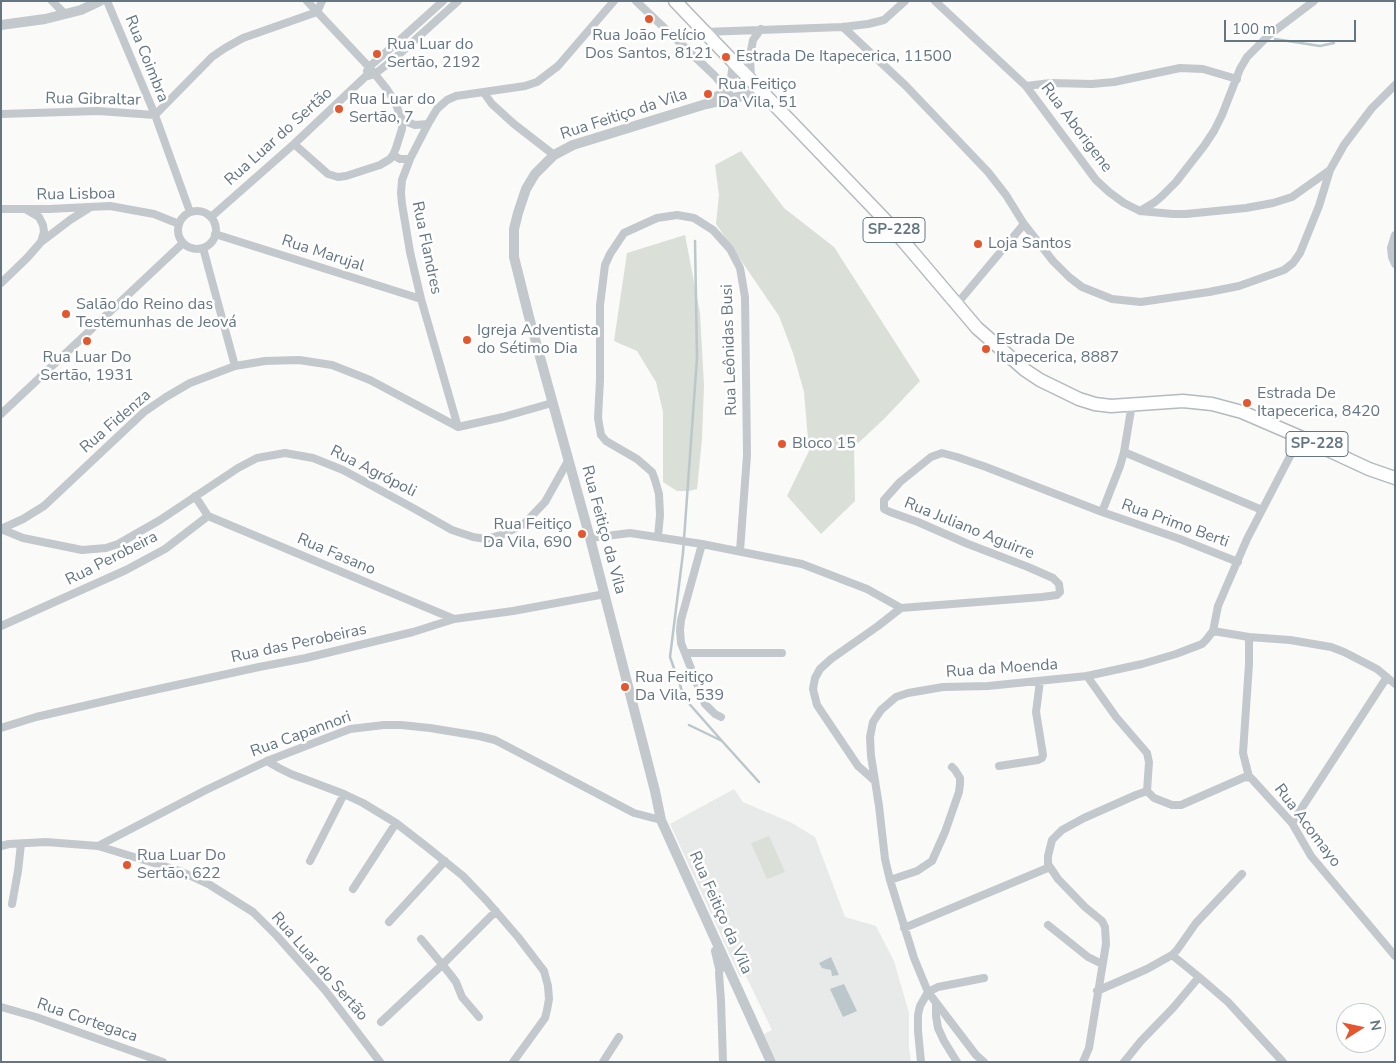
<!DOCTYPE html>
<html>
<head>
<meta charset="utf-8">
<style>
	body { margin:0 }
	#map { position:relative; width:1396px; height:1063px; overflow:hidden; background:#fafaf8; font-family:"Nunito Sans",sans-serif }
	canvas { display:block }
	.frame { position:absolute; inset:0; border:2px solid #657683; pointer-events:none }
	.north { position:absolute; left:1336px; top:1003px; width:50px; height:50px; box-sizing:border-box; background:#fff; border:1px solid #c1c8cd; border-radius:50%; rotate:80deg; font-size:14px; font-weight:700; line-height:20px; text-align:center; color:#657683 }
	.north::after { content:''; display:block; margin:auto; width:18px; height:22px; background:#e4572e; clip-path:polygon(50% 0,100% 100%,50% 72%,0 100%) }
	.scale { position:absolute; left:1224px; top:20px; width:132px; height:22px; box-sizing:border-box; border:2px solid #657683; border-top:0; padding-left:6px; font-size:15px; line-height:18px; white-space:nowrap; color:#657683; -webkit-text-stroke:4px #fff; paint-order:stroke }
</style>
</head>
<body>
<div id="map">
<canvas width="1396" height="1063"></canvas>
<div class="frame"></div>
<div class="north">N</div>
<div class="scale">100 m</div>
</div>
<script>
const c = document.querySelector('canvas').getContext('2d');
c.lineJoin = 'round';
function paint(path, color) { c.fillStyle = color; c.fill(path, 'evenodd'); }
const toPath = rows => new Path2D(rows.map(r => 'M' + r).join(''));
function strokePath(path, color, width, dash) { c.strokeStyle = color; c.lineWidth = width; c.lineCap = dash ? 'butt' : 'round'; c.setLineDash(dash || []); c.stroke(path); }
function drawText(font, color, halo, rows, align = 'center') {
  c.font = font + ' "Nunito Sans",sans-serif'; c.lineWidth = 5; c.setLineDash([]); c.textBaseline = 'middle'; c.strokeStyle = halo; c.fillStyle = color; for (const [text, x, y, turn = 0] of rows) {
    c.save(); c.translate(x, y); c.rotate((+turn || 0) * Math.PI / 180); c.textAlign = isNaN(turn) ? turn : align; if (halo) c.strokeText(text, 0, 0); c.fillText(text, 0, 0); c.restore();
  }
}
paint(toPath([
	[734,789,743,802,792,823,815,837,845,917,876,926,894,961,909,1013,909,1048,911,1062,777,1062,764,1034,772,1030,746,976,740,977,670,824]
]), '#e8e9e9');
paint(toPath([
	[741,151,784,208,834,247,920,381,885,418,854,447,855,501,821,534,787,496,809,451,804,392,793,353,779,316,716,224,719,195,715,165],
	[685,235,700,313,704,386,702,439,697,489,689,491,677,491,663,482,663,412,656,382,637,351,614,341,627,253],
	[769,836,785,872,767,879,751,843]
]), '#dadfd7');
paint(toPath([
	[831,957,839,975,832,976,831,970,822,968,819,963],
	[844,984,857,1011,843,1017,830,989]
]), '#bbc7cb');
strokePath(toPath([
	[1275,39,1320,46,1334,43],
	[695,241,697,358,683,553,670,657,685,699,722,741],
	[689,725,722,741,759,782]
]), '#bbc7cb', 2.5);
const primary = toPath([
	[675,1,887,222,977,328,1025,370,1040,380,1079,399,1095,404,1111,406,1183,401,1212,404,1242,412,1300,437,1369,469,1395,478]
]);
strokePath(primary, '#b5babe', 15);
strokePath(toPath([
	[52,1,65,14],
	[107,1,155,115,190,212],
	[636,1,715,76,729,93],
	[935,1,1026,86,1096,180,1109,192,1124,203,1140,211,1173,214,1186,214,1246,208,1273,203,1292,197,1330,170],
	[843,27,906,86,988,172,1006,195,1024,224,1053,261,1069,277,1082,287,1112,299,1141,302,1209,292,1239,286,1284,270,1293,263,1300,253,1319,206,1330,170,1344,145,1372,108,1395,85],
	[704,32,843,27,868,24,884,20,905,1],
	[367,71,369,67,393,46,443,1],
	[751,79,750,56,753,40,761,29],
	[1026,86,1051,83,1092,84,1114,82,1180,68,1203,69,1237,79],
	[484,93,492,104,514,124,554,155],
	[1,114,98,111,155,115,212,57,225,48,243,38,317,12,322,1],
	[402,120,415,125,428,124],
	[294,144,328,174,338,177,346,176,380,165,390,159,393,155,396,148,402,129,402,120,395,102,386,88,369,67,307,1],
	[393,155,400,159,410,159],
	[1,209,49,209,110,206,154,214,179,224],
	[27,210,39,217,43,225,44,232,41,242],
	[1140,211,1155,202,1162,196,1176,182,1204,146,1214,131,1222,115,1240,69,1247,57,1269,35,1314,1],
	'178 230a19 19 0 1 1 38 0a19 19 0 1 1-38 0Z',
	[211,217,294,144,365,77,375,74,395,58,458,1],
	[215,234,421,299],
	[1395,235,1391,248,1392,257,1395,264],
	[203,248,235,366],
	[1,283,27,258,41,242,70,220,89,208],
	[956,305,1024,224],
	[552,403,503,417,458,427,421,299,410,252,402,204,401,193,402,180,410,159,428,124,437,109,447,100,456,96,525,86,537,82,558,66,614,1],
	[1,414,183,243],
	[1124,452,1262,510],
	[1102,512,1120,466,1124,452,1132,404],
	[208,516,454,619],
	[1,529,23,538,82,550,106,548,118,544,160,520,238,468,257,458,285,453,313,458,343,470,413,508,452,530,473,537,486,539,502,535,524,524,545,502,568,461],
	[1,529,23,519,44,506,144,412,166,397,190,383,235,366,265,361,299,360,332,365,370,380,458,427],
	[658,537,660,515,659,494,655,480,652,472,637,459,606,441,601,435,598,418,600,380,600,305,605,265,610,254,624,233,657,218,677,215,694,218,713,230,730,249,740,268,745,297,747,455,740,551],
	[590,538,630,533,702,544,802,564,867,589,901,608],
	[702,544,681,620,680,630,681,643,705,704,715,714,721,717],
	[901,608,1042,597,1057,595,1060,592,1059,584,1053,578,1028,567,968,544,918,522,890,512,884,509,884,500,900,482,931,457,942,453,957,457,986,467,1102,512,1180,539,1238,562],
	[1,626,126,570,165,549,208,516,195,496],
	[1213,631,1249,637,1290,640,1331,647,1344,652,1377,669,1395,684],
	[685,653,782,653],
	[1087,676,1116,717,1147,753,1149,762,1147,791],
	[1,728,36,717,131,695,259,667,306,658,413,632,454,619,513,611,605,594],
	[267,761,279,768,291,774,344,794,363,803,396,823,427,847,463,876,486,900,518,937,544,971,548,986,549,999,547,1010,545,1018,513,1062],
	[999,766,1038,760,1042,758,1043,755,1036,712,1040,681],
	[1249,777,1243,753,1249,664,1249,637],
	[875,781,858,766,817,705,813,689,815,678,820,669,831,659,878,626,901,608],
	[1292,823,1387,677],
	[1,846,9,844,46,842,98,846,180,871,210,885,253,912,277,936,325,990,380,1062],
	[98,846,206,790,267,761,350,729,384,725,401,725,430,728,479,736,495,740,634,813,661,820],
	[310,861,344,794],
	[890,880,917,871,932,861,945,832,959,792,960,784,960,778,955,770,952,767],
	[353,889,396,823],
	[12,904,18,871,21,844],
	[389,922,445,861],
	[1048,925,1088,957,1102,964],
	[904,928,1050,867],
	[421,939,450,974,456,982,462,997,479,1017],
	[1172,955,1177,950,1196,923,1242,874],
	[1097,991,1147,969,1172,955,1199,977,1228,1002,1283,1062],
	[928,992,938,987,984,978],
	[936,1003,936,1016,938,1028,944,1041,957,1062],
	[1,1007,36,1017,163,1062],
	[381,1022,442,965,496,911],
	[603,1062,619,1037],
	[723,1062,721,1001,719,973,720,968,723,965],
	[921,1062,918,1031,918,1015,920,1006,928,992],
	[984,1062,976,1055,928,992,914,958,890,880,885,859,879,806,871,756,870,737,873,722,881,710,896,697,908,693,943,687,988,686,1087,676,1142,664,1176,654,1202,644,1206,640,1213,631,1218,606,1247,539,1300,437],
	[1083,1062,1089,1048,1106,944,1105,927,1102,921,1085,907,1058,879,1048,864,1048,856,1052,840,1062,830,1084,818,1136,795,1147,791,1154,798,1172,805,1181,805,1245,777,1251,778,1292,823,1311,856,1395,956],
	[1124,1062,1141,1041,1173,1008,1199,977]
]), '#c3c8cc', 8);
strokePath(toPath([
	[1,25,45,19,81,10,100,1],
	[761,92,706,104,573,145,554,155,535,174,526,189,518,213,514,229,514,257,529,317,590,538,655,791,661,820,771,1062],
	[709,102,727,90,732,78,734,63],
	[716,951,720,968]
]), '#c3c8cc', 10);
strokePath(primary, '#fff', 12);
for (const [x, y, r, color] of [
	[649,19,5,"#e4572e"],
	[377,54,5,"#e4572e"],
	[726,57,5,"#e4572e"],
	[708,94,5,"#e4572e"],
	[339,109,5,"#e4572e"],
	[978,244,5,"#e4572e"],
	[66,314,5,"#e4572e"],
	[467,340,5,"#e4572e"],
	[87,341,5,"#e4572e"],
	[986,349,5,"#e4572e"],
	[1247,403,5,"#e4572e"],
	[782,444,5,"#e4572e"],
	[582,534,5,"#e4572e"],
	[625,687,5,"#e4572e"],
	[127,865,5,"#e4572e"]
]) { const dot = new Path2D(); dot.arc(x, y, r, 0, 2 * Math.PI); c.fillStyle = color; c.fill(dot); strokePath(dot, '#fff', 2); }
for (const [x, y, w] of [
	[894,230,62],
	[1317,444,62]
]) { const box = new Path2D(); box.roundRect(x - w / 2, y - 12.5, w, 25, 4); c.fillStyle = '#fff'; c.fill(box); strokePath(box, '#657683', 1); }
drawText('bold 15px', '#657683', null, [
	["SP-228",894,230],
	["SP-228",1317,444]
]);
drawText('16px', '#657683', '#fff', [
	["Rua João Felício",649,36,"center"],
	["Dos Santos, 8121",649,54,"center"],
	["Rua Luar do",387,45],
	["Sertão, 2192",387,63],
	["Estrada De Itapecerica, 11500",736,57],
	["Rua Feitiço",718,85],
	["Da Vila, 51",718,103],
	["Rua Luar do",349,100],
	["Sertão, 7",349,118],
	["Loja Santos",988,244],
	["Salão do Reino das",76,305],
	["Testemunhas de Jeová",76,323],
	["Igreja Adventista",477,331],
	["do Sétimo Dia",477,349],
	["Estrada De",996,340],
	["Itapecerica, 8887",996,358],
	["Rua Luar Do",87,358,"center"],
	["Sertão, 1931",87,376,"center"],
	["Estrada De",1257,394],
	["Itapecerica, 8420",1257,412],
	["Bloco 15",792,444],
	["Rua Feitiço",572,525,"right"],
	["Da Vila, 690",572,543,"right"],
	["Rua Feitiço",635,678],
	["Da Vila, 539",635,696],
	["Rua Luar Do",137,856],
	["Sertão, 622",137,874]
], 'left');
drawText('16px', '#657683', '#fff', [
	["Rua Coimbra",146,59,68],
	["Rua Gibraltar",93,100,1],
	["Rua Feitiço da Vila",624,115,-18],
	["Rua Aborigene",1076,128,53],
	["Rua Luar do Sertão",279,137,-42],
	["Rua Lisboa",76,195,-1],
	["Rua Flandres",426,248,78],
	["Rua Marujal",323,254,18],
	["Rua Leônidas Busi",730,350,-92],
	["Rua Fidenza",116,422,-41],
	["Rua Agrópoli",373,472,27],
	["Rua Primo Berti",1175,524,20],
	["Rua Juliano Aguirre",969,529,22],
	["Rua Feitiço da Vila",603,530,75],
	["Rua Fasano",336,555,23],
	["Rua Perobeira",112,559,-27],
	["Rua das Perobeiras",299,644,-12],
	["Rua da Moenda",1002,669,-4],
	["Rua Capannori",301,735,-20],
	["Rua Acomayo",1307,826,53],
	["Rua Feitiço da Vila",720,913,66],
	["Rua Luar do Sertão",319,967,49],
	["Rua Cortegaca",87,1021,19]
]);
</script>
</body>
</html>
